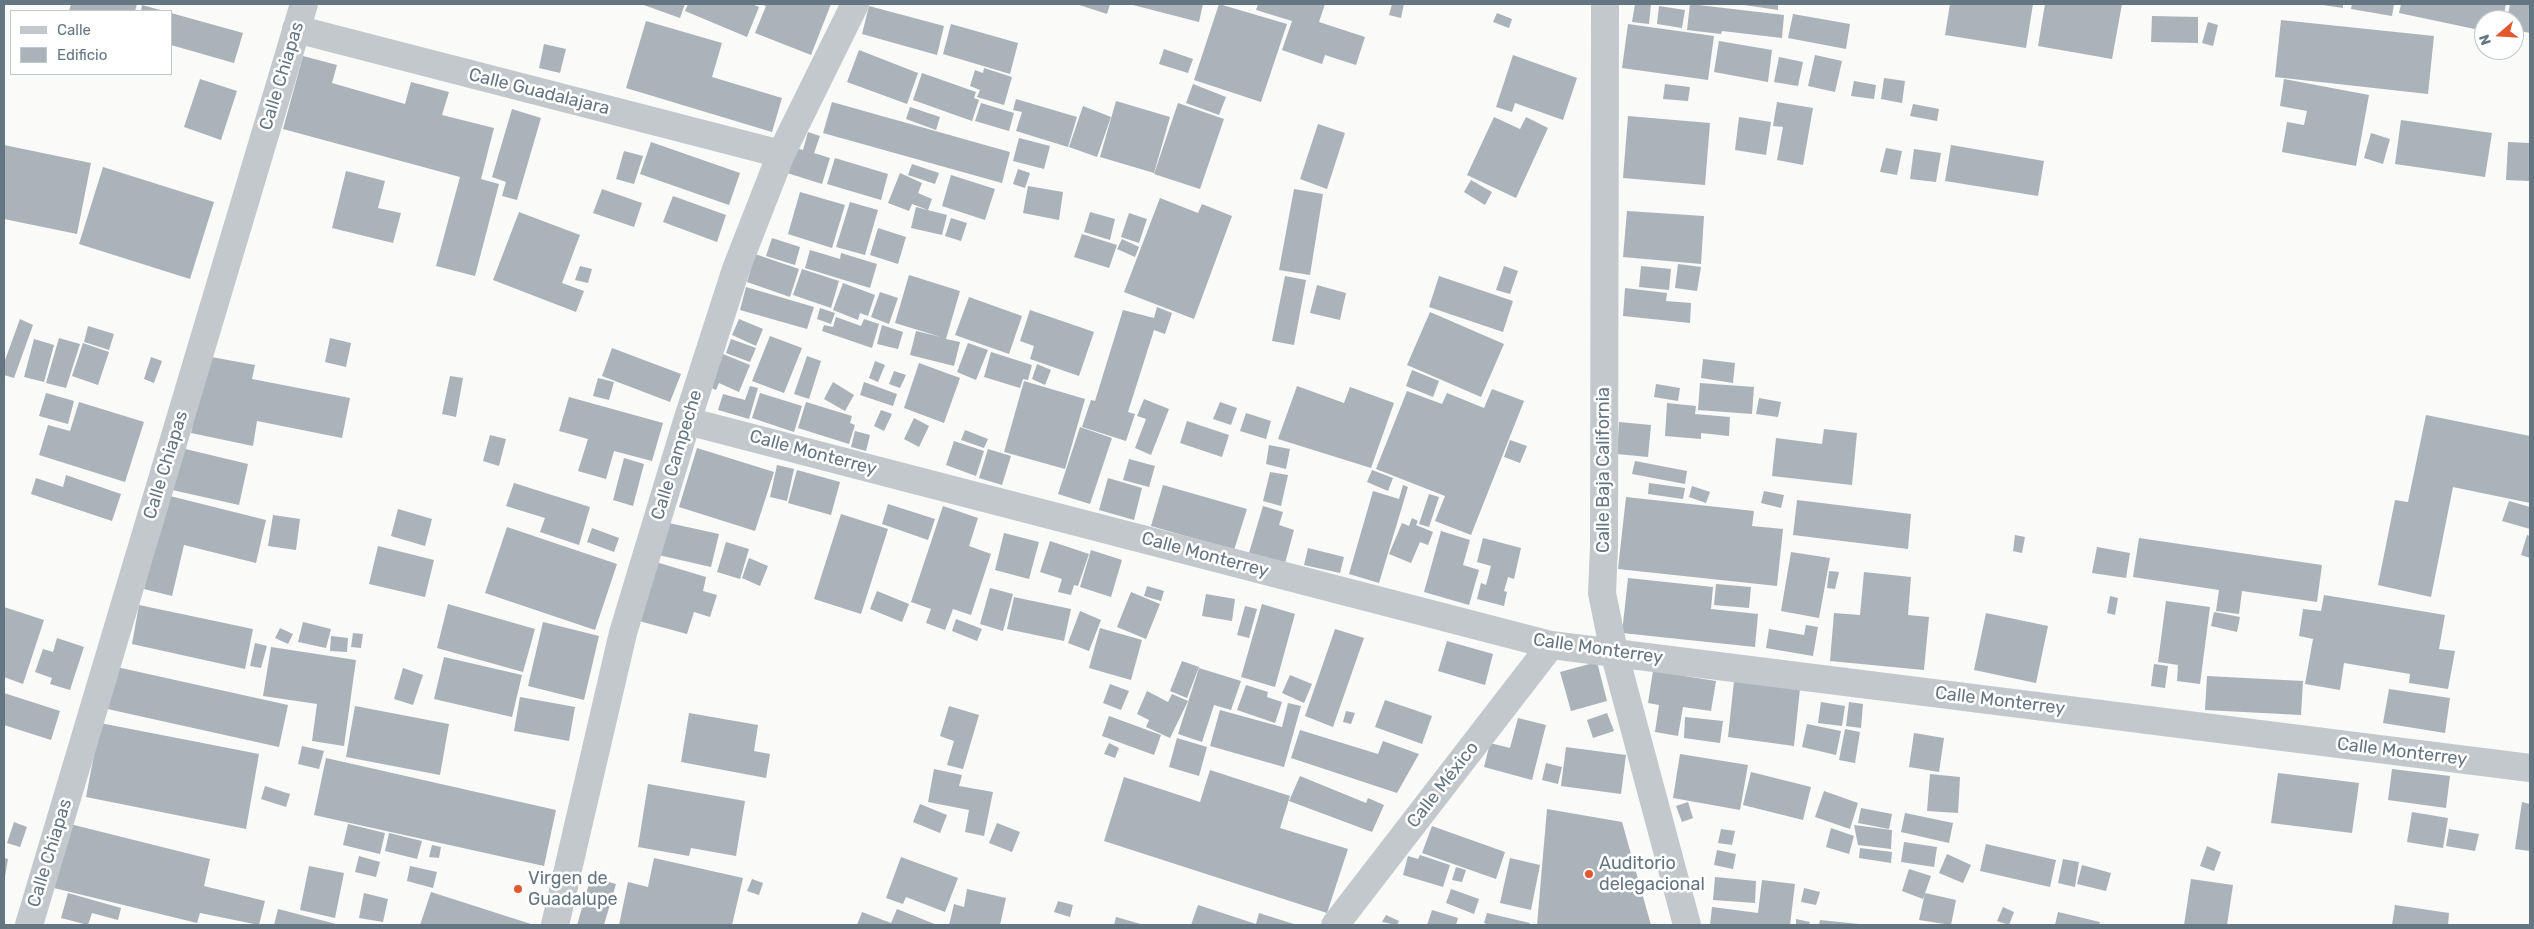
<!DOCTYPE html>
<html>
<head>
<meta charset="utf-8">
<style>
	body { margin:0 }
	#map { position:relative; width:2534px; height:929px; overflow:hidden; background:#fafaf8; font-family:Rubik,sans-serif }
	canvas { display:block }
	.frame { position:absolute; inset:0; border:5px solid #657683; pointer-events:none }
	.legend { position:absolute; left:10px; top:10px; width:162px; height:65px; box-sizing:border-box; background:#fff; border:1px solid #c1c8cd; margin:0; padding:6px 9px; list-style:none; font-size:15px; color:#657683 }
	.legend li { display:flex; align-items:center; gap:10px; height:25px }
	.legend b { width:25px; border:1px solid #c1c8cd }
	.north { position:absolute; left:2474px; top:10px; width:50px; height:50px; box-sizing:border-box; background:#fff; border:1px solid #c1c8cd; border-radius:50%; rotate:251deg; font-size:14px; font-weight:700; line-height:20px; text-align:center; color:#657683 }
	.north::after { content:''; display:block; margin:auto; width:18px; height:22px; background:#e4572e; clip-path:polygon(50% 0,100% 100%,50% 72%,0 100%) }
</style>
</head>
<body>
<div id="map">
<canvas width="2534" height="929"></canvas>
<div class="frame"></div>
<ul class="legend">
<li><b style="height:6px;background:#c3c8cc"></b>Calle</li>
<li><b style="height:14px;background:#aab3b9"></b>Edificio</li>
</ul>
<div class="north">N</div>
</div>
<script>
const c = document.querySelector('canvas').getContext('2d');
c.lineJoin = 'round';
function paint(path, color) { c.fillStyle = color; c.fill(path, 'evenodd'); }
const toPath = rows => new Path2D(rows.map(r => 'M' + r).join(''));
function strokePath(path, color, width, dash) { c.strokeStyle = color; c.lineWidth = width; c.lineCap = dash ? 'butt' : 'round'; c.setLineDash(dash || []); c.stroke(path); }
function drawText(font, color, halo, rows, align = 'center') {
  c.font = font + ' Rubik,sans-serif'; c.lineWidth = 5; c.setLineDash([]); c.textBaseline = 'middle'; c.strokeStyle = halo; c.fillStyle = color; for (const [text, x, y, turn = 0] of rows) {
    c.save(); c.translate(x, y); c.rotate((+turn || 0) * Math.PI / 180); c.textAlign = isNaN(turn) ? turn : align; if (halo) c.strokeText(text, 0, 0); c.fillText(text, 0, 0); c.restore();
  }
}
paint(toPath([
	[71,4,137,4,135,11,69,11],
	[641,4,685,4,680,18],
	[688,4,752,4,759,7,747,37,685,11],
	[760,4,831,4,811,55,755,33,766,6],
	[1076,4,1110,4,1107,14],
	[1129,4,1203,4,1199,22],
	[1219,4,1287,24,1261,102,1194,80],
	[1258,4,1325,4,1319,22,1365,37,1356,65,1325,55,1322,64,1282,50,1292,21,1256,10],
	[1392,4,1404,4,1401,18,1389,15],
	[1635,4,1651,4,1649,24,1632,22],
	[1690,4,1784,15,1782,38,1722,31,1721,34,1687,30],
	[1737,4,1778,4,1778,10],
	[1950,4,2033,4,2026,48,1945,35],
	[2045,4,2122,4,2112,59,2038,46],
	[2316,4,2343,4,2343,8],
	[2352,4,2394,4,2392,16,2351,9],
	[2401,4,2506,4,2503,20,2484,20,2484,31,2399,13],
	[2510,4,2530,4,2530,33,2514,30,2514,20,2507,20],
	[142,5,164,11,141,11],
	[869,6,944,26,937,55,862,34],
	[1659,6,1685,10,1682,28,1657,24],
	[171,13,243,33,234,63,171,45],
	[1497,13,1512,19,1509,28,1493,22],
	[1793,14,1850,24,1846,49,1788,38],
	[2152,16,2198,17,2198,43,2151,42],
	[2281,20,2434,36,2428,94,2275,77],
	[646,21,722,43,712,77,782,98,772,132,626,88],
	[2208,22,2218,25,2213,46,2202,43],
	[951,24,1018,43,1010,74,943,54],
	[1628,24,1714,36,1708,80,1622,68],
	[1719,41,1772,50,1768,82,1714,72],
	[544,44,566,49,560,73,539,68],
	[1164,49,1193,59,1188,73,1159,64],
	[859,50,918,73,907,104,847,82],
	[1513,55,1577,78,1563,120,1515,103,1512,112,1496,107],
	[1815,55,1842,61,1835,92,1808,86],
	[303,56,337,65,332,83,405,104,411,82,449,92,442,115,494,128,481,179,499,184,475,276,436,266,460,177,283,129],
	[1779,57,1803,62,1798,86,1774,82],
	[984,68,1012,77,1004,105,977,97,980,90,970,86,975,70,983,73],
	[922,73,976,92,974,98,979,100,972,121,913,100],
	[1884,78,1905,81,1902,103,1881,99],
	[200,79,237,91,221,140,184,127],
	[2284,79,2369,95,2356,166,2282,152,2287,122,2304,125,2307,111,2280,106],
	[1854,81,1876,85,1874,99,1851,96],
	[1193,84,1226,97,1219,115,1186,103],
	[1665,84,1690,87,1688,101,1663,99],
	[1016,99,1077,117,1068,147,1016,131,1022,112,1013,110],
	[1116,101,1170,117,1154,173,1100,157],
	[832,102,1010,152,1002,183,823,133],
	[1777,102,1813,108,1803,165,1777,160,1783,127,1773,126],
	[981,103,1014,113,1009,131,975,121],
	[1178,103,1224,119,1200,189,1154,174],
	[1913,104,1939,109,1937,121,1910,116],
	[1083,106,1111,117,1097,157,1069,147],
	[910,107,940,117,936,130,906,119],
	[512,109,541,118,517,200,502,196,506,182,492,177],
	[1628,116,1710,123,1705,185,1623,178],
	[1494,117,1520,129,1526,117,1548,128,1516,198,1467,175],
	[1739,117,1771,122,1766,155,1735,150],
	[2401,120,2492,133,2485,177,2395,164],
	[1318,124,1345,133,1327,189,1300,179],
	[808,132,820,136,814,153,830,158,822,184,784,172,792,147,803,150],
	[2371,133,2390,139,2383,164,2364,158],
	[1019,138,1050,146,1044,169,1013,161],
	[651,142,740,173,729,205,640,174],
	[2508,142,2530,143,2530,181,2506,180],
	[4,145,91,163,77,234,4,219],
	[1951,145,2044,161,2038,196,1945,181],
	[1886,148,1902,151,1897,175,1880,172],
	[1914,149,1941,153,1936,182,1910,179],
	[624,151,643,156,634,184,616,179],
	[835,158,888,174,881,200,827,184],
	[912,164,939,173,935,184,908,175],
	[103,167,214,202,190,279,79,244],
	[1018,169,1030,173,1025,188,1013,184],
	[346,171,385,181,378,208,401,213,393,243,332,228],
	[900,173,922,183,918,193,932,199,928,210,912,204,909,211,888,203],
	[951,175,995,189,985,220,942,206],
	[1471,180,1492,192,1485,205,1464,192],
	[1028,186,1063,192,1059,220,1023,213],
	[602,189,642,203,634,227,593,213],
	[1294,189,1323,194,1310,275,1279,270],
	[800,192,845,205,832,248,788,234],
	[673,196,726,215,717,242,663,222],
	[1160,198,1198,213,1202,204,1232,216,1194,319,1124,292],
	[850,202,878,210,865,255,836,247],
	[916,207,947,215,942,235,911,228],
	[1627,211,1704,216,1701,264,1623,257],
	[519,212,580,235,562,283,584,291,576,312,493,280],
	[1090,212,1115,219,1110,240,1084,232],
	[1129,213,1147,219,1139,243,1121,237],
	[951,218,967,223,961,241,945,236],
	[878,228,906,237,898,264,870,255],
	[1082,234,1117,245,1109,268,1074,257],
	[772,238,800,247,795,265,766,256],
	[1122,239,1139,247,1135,257,1117,249],
	[810,250,840,259,841,253,877,264,870,288,805,268],
	[755,254,799,269,790,297,747,282],
	[1678,264,1701,267,1697,291,1675,288],
	[580,266,592,269,588,283,575,280],
	[1504,266,1518,271,1510,294,1496,290],
	[1641,266,1671,269,1669,290,1639,287],
	[802,269,839,281,831,308,793,295],
	[909,275,960,291,946,339,960,342,954,366,910,355,916,331,941,337,895,323],
	[1285,276,1306,280,1294,345,1272,341],
	[1439,276,1513,301,1503,332,1429,307],
	[843,283,875,295,868,316,860,313,858,320,833,310],
	[1317,285,1346,293,1340,320,1310,313],
	[746,287,814,307,807,329,740,310],
	[1625,288,1667,293,1666,301,1691,303,1690,323,1623,316],
	[880,292,898,298,889,324,871,317],
	[969,297,1022,316,1009,354,955,335],
	[1157,307,1172,313,1165,334,1154,330,1128,412,1135,414,1126,441,1082,427,1091,400,1095,401,1123,310,1154,318],
	[820,308,835,313,831,324,817,319],
	[1030,310,1094,332,1079,376,1030,359,1034,346,1020,341],
	[1430,312,1504,344,1481,397,1407,365],
	[836,317,861,326,864,319,879,324,872,348,822,331,824,325,833,327],
	[20,319,33,325,14,378,4,375,4,363],
	[739,319,763,329,756,346,732,335],
	[882,325,903,332,898,349,877,344],
	[88,326,114,334,109,350,84,342],
	[770,336,802,348,784,393,752,381],
	[59,338,80,344,66,388,46,383],
	[330,338,351,343,346,367,325,362],
	[34,339,54,345,44,382,24,377],
	[731,339,756,348,750,362,726,353],
	[83,343,109,352,98,385,72,376],
	[968,343,988,350,976,380,957,372],
	[612,348,681,374,670,402,602,376],
	[718,352,750,365,739,392,719,383,716,390,705,385],
	[991,352,1032,365,1028,380,1023,379,1020,388,984,377],
	[206,356,255,365,252,379,350,398,342,438,257,421,253,446,191,433],
	[807,356,821,361,809,399,794,394],
	[151,357,162,361,154,383,144,379],
	[1703,359,1735,363,1733,383,1701,378],
	[875,361,885,365,878,382,869,378],
	[919,363,960,378,944,423,904,408],
	[1037,364,1051,370,1045,385,1032,379],
	[1412,370,1439,381,1433,397,1406,386],
	[894,371,906,375,900,388,889,384],
	[450,376,463,378,456,417,442,414],
	[598,378,614,382,609,400,593,396],
	[1024,381,1085,399,1065,469,1004,452],
	[833,382,854,395,845,411,824,399],
	[864,382,897,394,893,406,860,395],
	[1700,383,1754,387,1752,414,1698,410],
	[1656,384,1680,388,1678,401,1654,397],
	[750,386,758,388,749,419,718,410,723,394,745,400],
	[1297,386,1344,403,1350,387,1394,403,1371,468,1278,439],
	[1492,389,1524,401,1471,535,1435,521,1445,496,1376,469,1407,391,1442,404,1447,393,1484,408],
	[46,393,74,401,68,424,39,416],
	[760,393,802,406,794,432,752,418],
	[569,397,663,423,652,461,614,451,606,479,578,471,588,439,559,431],
	[1759,398,1781,402,1778,417,1756,414],
	[1144,399,1169,409,1151,455,1135,448,1146,419,1137,416],
	[79,402,144,422,125,482,39,455,48,425,70,431],
	[806,402,852,416,850,423,855,425,849,444,798,428],
	[1220,402,1237,408,1231,425,1213,419],
	[1667,403,1696,406,1695,414,1730,417,1729,436,1701,433,1701,439,1665,436],
	[881,410,892,414,884,431,874,426],
	[1246,413,1271,421,1266,439,1240,431],
	[2426,415,2530,436,2530,503,2453,487,2431,597,2378,585,2395,500,2408,502],
	[914,418,929,426,919,447,904,439],
	[1187,421,1229,435,1222,457,1180,443],
	[1619,422,1651,425,1648,457,1617,454],
	[1080,427,1112,438,1090,504,1058,494],
	[1824,429,1857,433,1852,485,1772,476,1776,438,1822,444],
	[965,430,988,439,984,448,961,440],
	[855,431,870,435,866,451,851,447],
	[490,435,506,439,499,466,483,461],
	[1510,440,1527,446,1520,463,1504,457],
	[954,441,984,451,976,476,946,465],
	[1269,445,1290,449,1286,469,1266,464],
	[177,447,248,464,239,505,168,489],
	[697,448,774,472,755,531,679,507],
	[988,449,1011,456,1002,485,979,478],
	[624,458,644,464,633,506,613,500],
	[1129,459,1155,466,1149,487,1123,480],
	[1635,461,1687,471,1685,484,1632,474],
	[777,465,794,469,787,501,770,497],
	[797,470,840,482,831,515,788,503],
	[1372,470,1393,478,1388,491,1367,482],
	[1270,472,1288,475,1281,506,1263,501],
	[66,475,121,494,112,521,31,494,36,478,63,487],
	[1108,478,1142,488,1134,520,1099,510],
	[514,483,590,507,579,545,540,532,545,518,506,506],
	[1649,483,1685,488,1683,499,1648,494],
	[1163,485,1247,509,1234,550,1151,526],
	[1403,485,1408,487,1379,583,1349,574,1373,491,1399,499],
	[1692,486,1710,492,1706,503,1689,497],
	[1764,491,1784,495,1781,508,1761,503],
	[1429,494,1439,497,1429,527,1419,524],
	[166,495,266,520,256,563,184,545,172,596,144,589],
	[1626,497,1754,511,1752,526,1783,529,1777,586,1618,569],
	[1797,500,1911,514,1908,549,1793,535],
	[2509,501,2530,507,2530,529,2502,521],
	[888,504,935,519,928,540,882,524],
	[943,506,978,518,969,546,991,554,971,615,953,609,945,630,926,623,931,609,911,602],
	[1263,506,1283,512,1279,525,1294,530,1284,567,1249,553],
	[398,509,432,519,425,546,391,536],
	[841,514,888,529,861,614,814,599],
	[273,515,300,519,296,550,268,546],
	[1412,518,1418,521,1416,525,1433,532,1428,545,1420,542,1411,563,1389,554,1402,523,1409,526],
	[669,523,719,534,711,567,654,554],
	[507,527,617,564,595,630,485,593],
	[592,528,619,538,614,552,587,542],
	[1441,531,1470,540,1463,565,1479,570,1469,605,1424,592],
	[1004,533,1039,542,1029,579,995,570],
	[2015,535,2025,537,2022,553,2013,551],
	[2527,535,2530,536,2530,558,2521,555],
	[1483,538,1521,548,1514,579,1508,577,1504,591,1507,592,1504,606,1477,599,1481,583,1486,585,1491,566,1477,562],
	[2139,538,2322,565,2317,602,2242,591,2239,614,2216,611,2219,590,2133,577],
	[1050,541,1089,554,1078,586,1074,585,1071,595,1058,592,1062,579,1040,572],
	[726,542,749,549,740,579,717,572],
	[378,546,434,560,425,597,369,584],
	[2097,547,2130,553,2126,578,2092,573],
	[1308,548,1344,557,1340,573,1304,565],
	[1091,550,1122,560,1111,597,1080,587],
	[1791,552,1830,558,1819,618,1781,611],
	[749,558,768,566,760,586,742,578],
	[656,562,706,577,703,591,717,595,710,617,694,612,687,634,639,621],
	[1829,571,1839,572,1835,589,1827,588],
	[1864,572,1911,577,1908,615,1929,617,1924,670,1830,661,1834,613,1860,615],
	[1628,578,1713,587,1711,609,1758,614,1755,647,1622,633],
	[1716,584,1751,587,1749,608,1714,605],
	[1147,586,1164,591,1161,601,1144,596],
	[990,588,1013,594,1003,631,980,624],
	[877,591,909,604,902,622,870,609],
	[1131,592,1160,604,1146,639,1117,627],
	[1206,594,1235,599,1232,621,1202,616],
	[2324,595,2445,615,2439,649,2455,651,2448,689,2409,683,2410,674,2344,663,2340,690,2305,684,2313,639,2299,636,2303,609,2321,611],
	[2110,596,2118,598,2115,615,2107,613],
	[1014,597,1071,609,1064,641,1007,629],
	[2166,601,2210,607,2200,684,2177,681,2178,665,2158,662],
	[448,604,535,629,523,672,437,648],
	[1262,604,1295,614,1275,687,1241,677],
	[139,605,253,629,245,669,132,644],
	[1245,606,1257,609,1249,638,1237,635],
	[4,607,44,620,23,684,4,677],
	[1080,611,1101,620,1089,651,1068,643],
	[2214,612,2240,617,2237,632,2211,626],
	[1986,613,2048,626,2036,683,1974,670],
	[956,619,982,629,977,641,952,631],
	[303,622,331,629,326,648,298,642],
	[543,622,599,636,584,700,528,686],
	[1806,625,1818,627,1813,656,1766,648,1769,629,1804,635],
	[280,628,293,634,288,644,275,638],
	[1100,628,1142,640,1131,680,1089,668],
	[1335,629,1364,638,1333,727,1305,716],
	[353,633,363,634,361,648,351,647],
	[331,636,348,638,347,652,330,651],
	[57,638,84,647,70,690,50,684,52,678,35,672,43,649,53,652],
	[1447,641,1493,654,1485,685,1438,671],
	[255,643,267,646,261,668,250,666],
	[271,647,356,660,344,746,312,741,317,704,263,696],
	[444,657,522,675,512,717,434,699],
	[1182,661,1199,667,1187,698,1170,691],
	[1597,662,1607,701,1571,711,1560,672],
	[2154,664,2168,666,2165,688,2151,686],
	[112,666,288,705,279,747,103,708],
	[403,668,423,675,413,705,394,699],
	[1199,668,1241,681,1231,710,1214,705,1202,742,1178,734],
	[1653,671,1716,681,1711,711,1683,707,1678,736,1655,732,1659,705,1648,703],
	[1290,675,1312,684,1304,703,1282,693],
	[2207,676,2303,681,2301,715,2205,710],
	[1734,681,1800,689,1794,746,1728,737],
	[1110,684,1129,691,1121,710,1103,703],
	[1246,685,1268,692,1267,697,1282,702,1275,723,1237,710],
	[2389,689,2450,698,2445,733,2383,723],
	[1147,691,1168,702,1172,694,1188,701,1170,738,1146,727,1149,720,1137,714],
	[4,693,60,711,51,740,4,725],
	[520,697,575,707,569,741,514,731],
	[1385,700,1432,716,1422,744,1375,727],
	[1821,702,1845,706,1842,726,1818,723],
	[1849,702,1863,704,1861,728,1846,726],
	[1288,703,1301,706,1284,767,1210,746,1220,710,1282,727],
	[355,706,449,724,440,775,346,757],
	[949,706,979,715,963,769,947,765,954,741,940,736],
	[1346,711,1355,713,1351,724,1343,722],
	[689,713,758,725,754,751,770,754,766,778,681,762],
	[1607,713,1614,731,1593,738,1587,720],
	[1109,716,1161,735,1154,755,1102,736],
	[1685,717,1723,721,1720,743,1684,738],
	[1518,718,1546,725,1532,780,1484,767,1490,743,1510,748],
	[100,723,259,754,246,829,86,797],
	[1807,724,1841,731,1836,755,1802,747],
	[1845,729,1860,732,1855,763,1839,760],
	[1300,730,1378,754,1383,741,1419,754,1397,793,1291,758],
	[1914,733,1944,738,1939,772,1909,767],
	[1177,738,1207,747,1199,776,1169,767],
	[1109,743,1119,748,1115,758,1104,754],
	[302,746,324,751,319,769,298,764],
	[1566,747,1626,755,1621,794,1561,786],
	[1680,754,1748,765,1740,810,1673,798],
	[326,758,556,810,544,866,314,815],
	[1546,763,1562,767,1558,784,1542,780],
	[934,769,962,775,959,786,993,792,984,836,965,832,969,810,928,802],
	[2392,769,2450,776,2446,808,2388,800],
	[1210,770,1290,796,1280,828,1348,849,1327,913,1104,841,1124,777,1200,802],
	[1751,772,1811,787,1803,820,1743,805],
	[2278,773,2359,783,2352,833,2271,823],
	[1930,774,1960,777,1958,813,1927,811],
	[1300,776,1366,803,1368,798,1384,805,1372,832,1289,801],
	[648,784,745,801,736,856,691,848,689,856,638,847],
	[265,786,290,794,286,807,261,799],
	[1824,791,1858,803,1850,829,1815,817],
	[1688,802,1693,818,1682,822,1676,806],
	[2522,802,2530,804,2530,851,2515,849],
	[920,804,947,815,940,833,913,822],
	[1861,808,1892,814,1889,829,1858,823],
	[1547,809,1622,822,1651,925,1537,925],
	[2412,812,2448,818,2443,848,2407,842],
	[1905,813,1953,823,1949,843,1901,832],
	[14,822,27,827,20,847,7,843],
	[997,823,1020,832,1012,852,989,843],
	[70,824,210,859,204,886,265,901,259,925,200,913,197,923,54,888],
	[348,824,385,833,380,854,343,845],
	[1854,825,1892,830,1891,849,1858,845],
	[1432,826,1505,852,1496,879,1422,853],
	[1831,828,1854,836,1849,854,1826,847],
	[1721,829,1735,831,1732,845,1718,843],
	[2449,829,2479,834,2475,851,2446,846],
	[389,833,422,841,417,859,385,851],
	[1904,842,1937,847,1934,867,1901,862],
	[1986,844,2056,860,2050,887,1980,871],
	[432,845,441,847,439,858,429,857],
	[2207,846,2221,852,2214,871,2200,866],
	[1860,848,1892,852,1891,863,1859,858],
	[1717,850,1736,854,1733,869,1714,865],
	[1947,854,1971,865,1963,883,1939,873],
	[1420,855,1450,865,1443,887,1403,875,1408,856,1418,859],
	[359,856,380,862,376,877,355,872],
	[901,857,958,878,945,912,906,897,903,904,886,898],
	[4,858,8,859,5,877,4,877],
	[654,858,743,878,732,925,619,925,628,882,648,887],
	[1510,858,1540,865,1531,910,1500,903],
	[2063,859,2079,862,2075,887,2058,883],
	[2082,865,2111,873,2106,891,2077,884],
	[309,866,344,873,335,918,300,910],
	[410,866,437,872,433,888,407,881],
	[1456,867,1466,870,1462,882,1452,880],
	[1909,869,1931,876,1923,899,1902,891],
	[591,877,616,884,604,925,577,925],
	[1715,877,1756,881,1755,903,1713,900],
	[752,879,763,883,759,895,747,891],
	[2191,879,2233,885,2227,925,2184,925],
	[1762,880,1795,884,1790,925,1710,925,1712,907,1758,913],
	[1804,888,1820,892,1816,905,1801,902],
	[967,889,1006,898,1000,925,949,925,954,904,964,907],
	[1451,889,1479,899,1474,914,1446,903],
	[431,892,534,925,420,925],
	[68,893,121,908,118,920,92,913,88,925,61,918],
	[364,893,388,899,383,922,359,918],
	[1925,893,1956,900,1951,925,1919,920],
	[1058,901,1073,905,1070,917,1054,912],
	[1198,905,1256,924,1259,913,1297,925,1191,925],
	[2395,905,2449,913,2448,925,2392,925],
	[2003,907,2014,912,2009,925,1997,921],
	[278,909,340,925,274,925],
	[897,909,937,925,857,925,862,912,891,923],
	[1432,910,1458,918,1456,925,1427,925],
	[2058,912,2100,922,2099,925,2055,925],
	[1487,913,1530,923,1529,925,1489,925,1484,923],
	[1386,915,1399,921,1397,925,1382,922],
	[1116,917,1144,925,1114,925],
	[1796,919,1810,922,1809,925,1796,925],
	[1820,920,1859,924,1859,925,1819,925]
]), '#aab3b9');
strokePath(toPath([
	[1605,4,1604,546,1602,593,1614,652,1687,925],
	[296,29,781,154],
	[687,421,1551,645,2530,768],
	[29,925,304,4],
	[555,925,623,633,687,421,736,269,781,154,855,4],
	[1335,925,1551,645]
]), '#c3c8cc', 28);
for (const [x, y, r, color] of [
	[1589,874,5,"#e4572e"],
	[518,889,5,"#e4572e"]
]) { const dot = new Path2D(); dot.arc(x, y, r, 0, 2 * Math.PI); c.fillStyle = color; c.fill(dot); strokePath(dot, '#fff', 2); }
drawText('18px', '#657683', '#fff', [
	["Calle Chiapas",282,76,-73],
	["Calle Guadalajara",539,92,14],
	["Calle Monterrey",813,453,15],
	["Calle Campeche",677,455,-73],
	["Calle Chiapas",166,465,-73],
	["Calle Baja California",1604,470,-90],
	["Calle Monterrey",1205,555,15],
	["Calle Monterrey",1598,649,8],
	["Calle Monterrey",2000,701,7],
	["Calle Monterrey",2402,752,7],
	["Calle México",1443,785,-52],
	["Calle Chiapas",50,853,-73]
]);
drawText('18px', '#657683', '#fff', [
	["Auditorio",1599,864],
	["delegacional",1599,885],
	["Virgen de",528,879],
	["Guadalupe",528,900]
], 'left');
</script>
</body>
</html>
